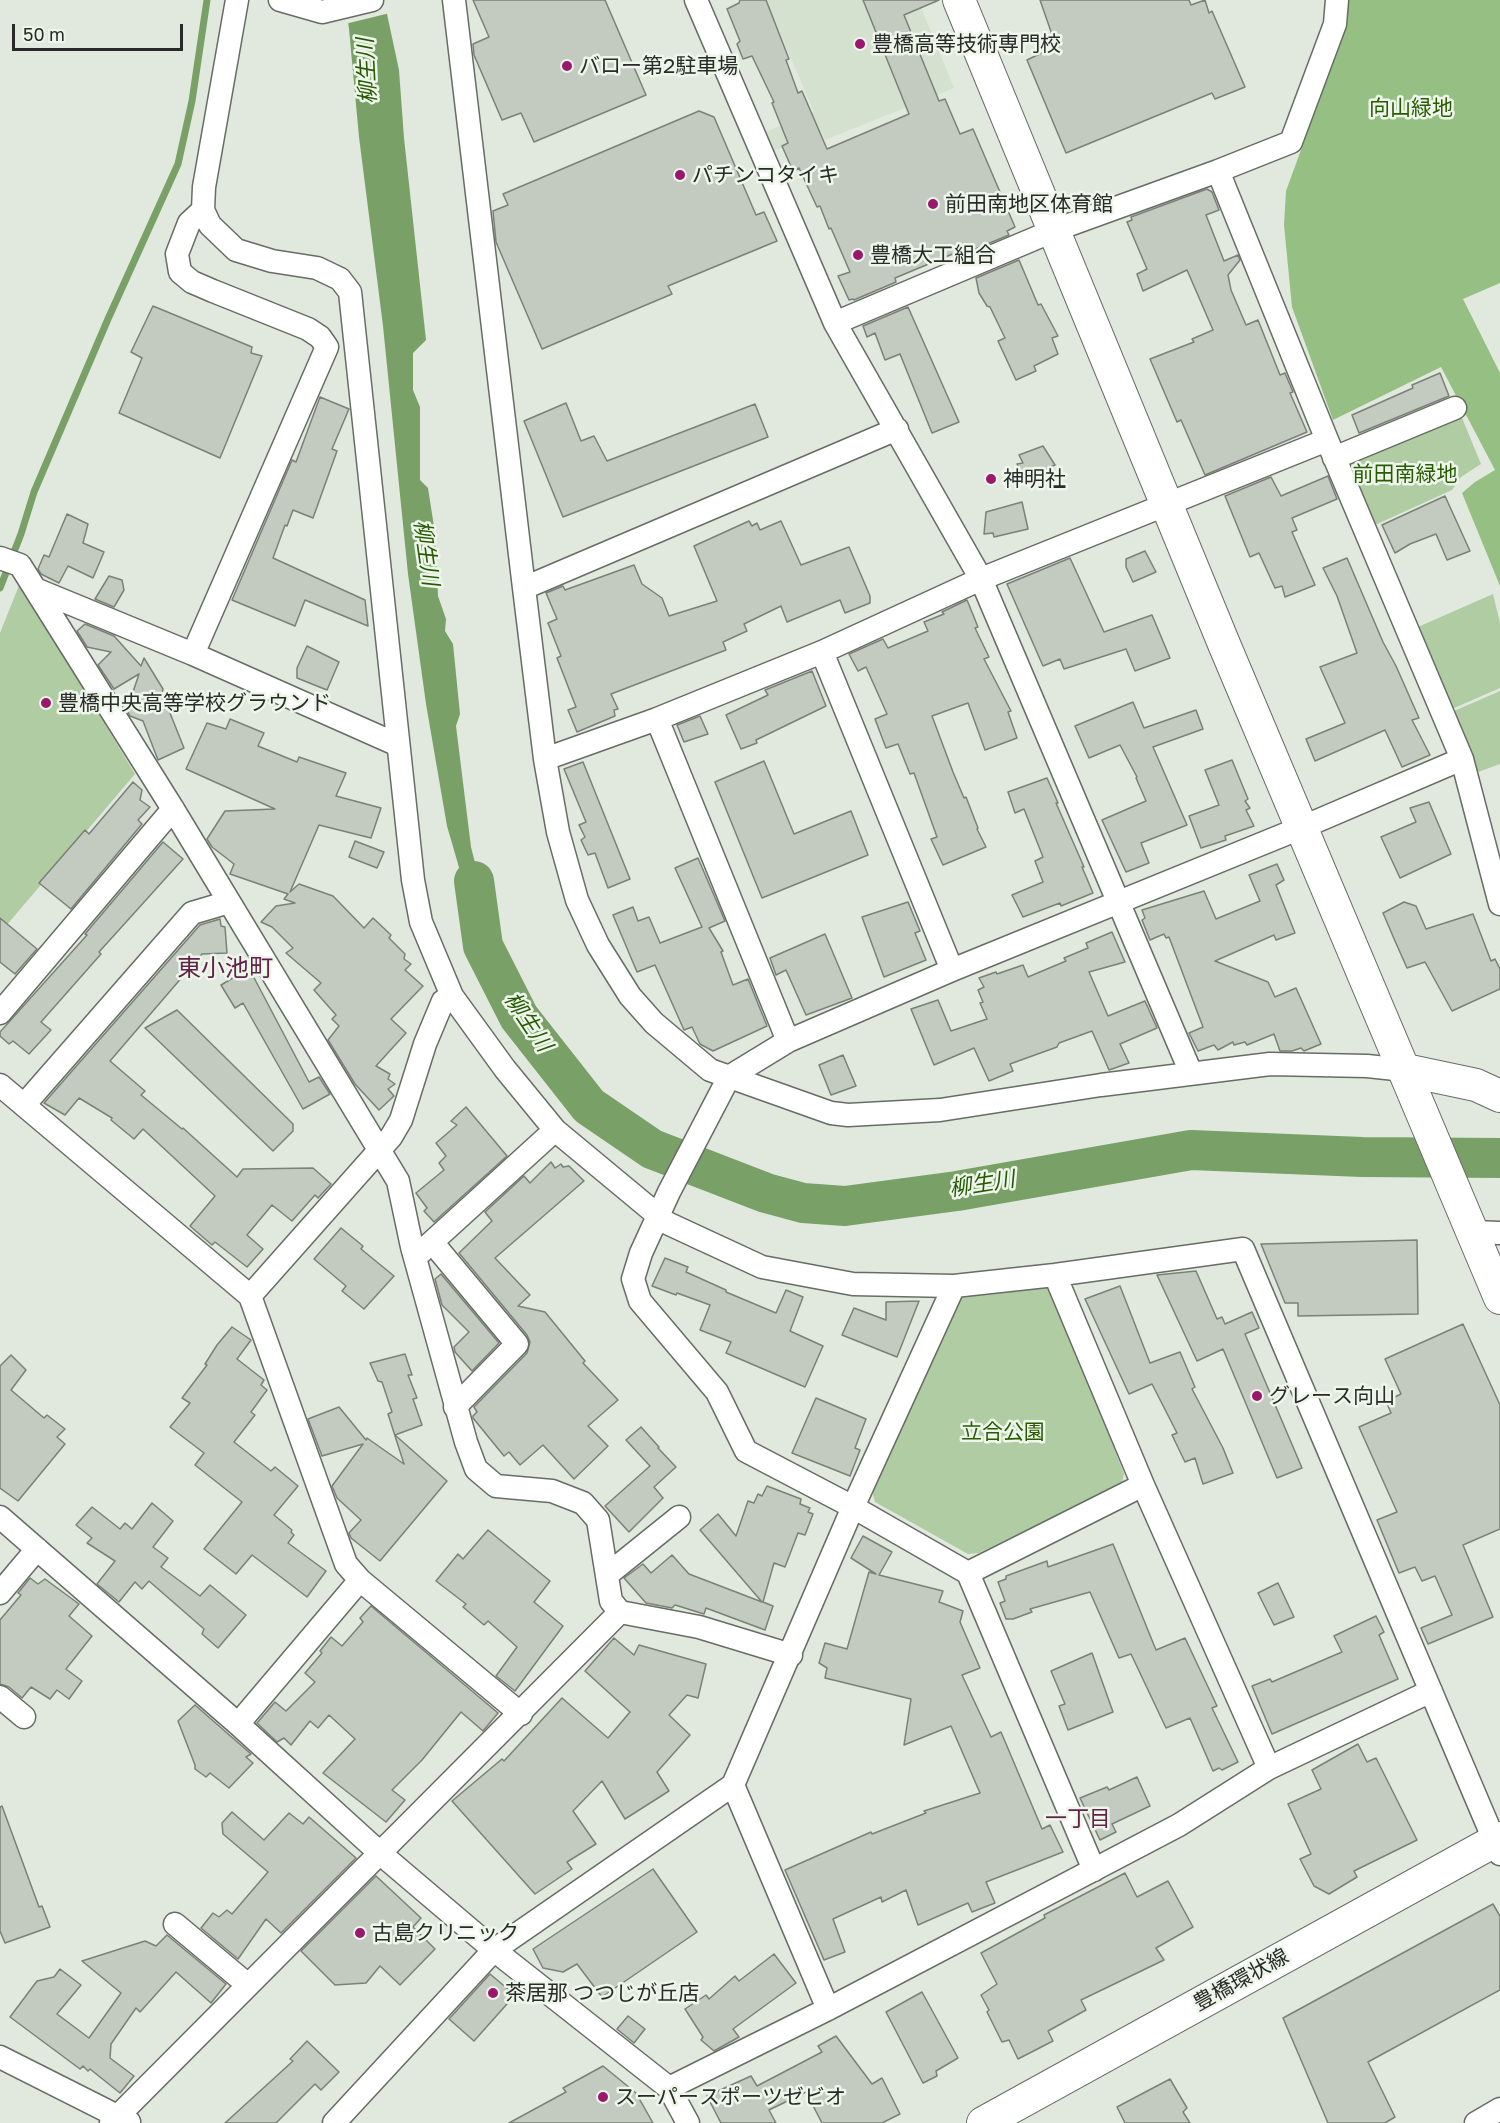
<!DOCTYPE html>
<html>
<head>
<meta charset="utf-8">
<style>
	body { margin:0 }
	#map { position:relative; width:1500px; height:2123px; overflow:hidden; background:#e1e9de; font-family:"Golos Text",sans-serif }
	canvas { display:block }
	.scale { position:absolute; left:12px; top:24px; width:171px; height:27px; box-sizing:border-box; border:3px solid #282b27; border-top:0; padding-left:8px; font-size:18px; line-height:21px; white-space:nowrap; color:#282b27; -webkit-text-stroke:4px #eef6eb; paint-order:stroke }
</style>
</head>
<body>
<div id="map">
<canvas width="1500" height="2123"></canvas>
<div class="scale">50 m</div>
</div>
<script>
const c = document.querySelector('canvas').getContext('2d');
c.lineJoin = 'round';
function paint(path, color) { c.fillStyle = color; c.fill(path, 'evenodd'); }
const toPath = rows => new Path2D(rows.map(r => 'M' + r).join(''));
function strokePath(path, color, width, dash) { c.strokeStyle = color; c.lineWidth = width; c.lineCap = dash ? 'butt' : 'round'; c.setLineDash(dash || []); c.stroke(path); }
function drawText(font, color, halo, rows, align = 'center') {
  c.font = font + ' "Golos Text","Noto Sans JP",sans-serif'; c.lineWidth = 5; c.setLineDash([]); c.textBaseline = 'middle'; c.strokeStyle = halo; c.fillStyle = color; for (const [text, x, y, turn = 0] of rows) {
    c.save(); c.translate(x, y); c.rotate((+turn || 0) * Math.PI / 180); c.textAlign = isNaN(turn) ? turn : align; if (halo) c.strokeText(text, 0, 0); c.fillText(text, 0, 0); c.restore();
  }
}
paint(toPath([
	[766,0,918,0,954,88,825,140,821,132,771,152,763,133,814,112]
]), '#d4e1cf');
paint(toPath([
	[1460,413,1481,464,1461,477,1452,490,1375,525,1348,463],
	[20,583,135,774,0,933,0,633],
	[1493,594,1500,623,1500,688,1452,709,1418,627],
	[1500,691,1500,764,1478,772,1454,711],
	[1039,1283,1054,1292,1124,1474,1122,1483,979,1553,968,1554,875,1502,872,1491,957,1296]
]), '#afcca3');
paint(toPath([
	[1348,0,1500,0,1500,283,1463,299,1500,373,1500,586,1462,493,1475,482,1495,470,1441,367,1333,420,1292,307,1284,225,1286,191,1347,24]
]), '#96bf84');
paint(toPath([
	[345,0,384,0,399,70,404,138,426,340,413,353,413,390,420,407,420,480,428,488,435,533,438,596,446,619,445,631,453,644,460,714,456,726,471,847,484,898,502,946,498,970,476,926,447,826,426,704,408,574,383,326,359,137,349,29]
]), '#79a167');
paint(toPath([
	[342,0,387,0,390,13,345,24]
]), '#e1e9de');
strokePath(toPath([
	[0,588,21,534,34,492,108,319,178,164,192,101,207,0]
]), '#79a167', 7);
strokePath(toPath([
	[474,881,483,946,519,1017,589,1106,652,1149,766,1193,803,1203,845,1206,957,1191,1191,1150,1362,1157,1500,1158]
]), '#79a167', 40);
const building = toPath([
	[473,0,605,0,646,95,534,142,521,113,502,120,474,55,473,44,489,37,473,0],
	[740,0,766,0,789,59,786,60,798,93,802,91,827,149,909,114,863,0,939,0,904,15,939,101,945,99,960,134,973,129,1015,227,1007,231,1009,235,968,252,967,248,895,278,896,282,854,300,853,299,849,300,838,276,850,272,831,228,829,229,820,206,817,207,799,168,793,171,782,146,788,143,772,103,774,102,752,56,743,59,737,44,740,41,727,9,739,3,740,0],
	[1040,0,1189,0,1191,5,1205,0,1209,13,1212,11,1245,87,1215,99,1212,93,1066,153,1027,60,1056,46,1040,0],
	[699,111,714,117,756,215,764,212,777,241,668,286,672,294,542,349,496,242,493,211,508,205,503,194,699,111],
	[1207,189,1212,192,1219,210,1206,215,1224,261,1238,255,1240,260,1228,275,1231,290,1246,325,1258,320,1280,375,1285,373,1293,392,1290,393,1307,432,1205,475,1181,420,1177,422,1150,359,1194,342,1192,339,1213,330,1187,270,1143,291,1137,274,1147,269,1127,222,1132,220,1131,217,1207,189],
	[1019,260,1038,305,1041,304,1058,336,1052,338,1058,354,1034,366,1036,371,1016,380,998,341,1005,338,990,307,987,306,979,293,976,278,1019,260],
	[153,306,252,347,251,353,262,356,220,458,119,413,142,358,131,352,153,306],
	[908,307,959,422,932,433,900,354,885,360,875,333,867,337,863,326,908,307],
	[1440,373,1449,396,1359,433,1352,415,1413,388,1412,385,1440,373],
	[320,397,349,409,332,449,337,451,313,518,293,510,287,526,285,525,273,558,365,600,368,626,305,600,295,626,232,600,292,460,296,462,320,397],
	[566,403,581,441,594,436,607,461,755,404,768,437,563,517,524,421,566,403],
	[1043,446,1055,465,1050,467,1052,472,1026,484,1017,464,1023,463,1019,455,1043,446],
	[1328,476,1337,499,1292,518,1297,530,1292,532,1315,585,1285,597,1282,586,1275,588,1259,553,1250,557,1225,496,1271,477,1281,496,1328,476],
	[1445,496,1470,551,1447,560,1436,534,1410,544,1395,553,1382,525,1445,496],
	[1022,502,1028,529,994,537,993,533,984,534,986,512,1022,502],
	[67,514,88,524,83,543,104,552,93,578,68,566,59,583,41,574,38,569,44,555,49,557,67,514],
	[749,521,752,526,757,523,760,530,781,521,801,565,849,547,870,596,870,603,845,613,840,600,787,622,781,606,744,624,747,631,723,642,726,650,611,694,618,709,614,710,615,716,577,732,568,710,576,707,557,658,561,656,548,623,557,619,546,593,563,586,565,590,634,565,642,584,662,598,669,616,717,601,694,546,749,521],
	[1145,551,1156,572,1133,582,1126,567,1126,559,1145,551],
	[1070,558,1104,632,1152,615,1170,658,1135,671,1126,649,1064,669,1060,659,1043,666,1007,584,1070,558],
	[1347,558,1383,642,1396,666,1419,718,1412,720,1430,755,1402,767,1385,730,1315,761,1306,739,1345,723,1320,667,1357,653,1337,596,1323,568,1347,558],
	[109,576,122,580,124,590,114,607,95,599,109,576],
	[967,600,978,627,975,628,989,657,984,659,1011,711,1008,712,1017,738,985,750,968,703,932,716,953,772,964,798,966,797,978,828,977,829,986,847,943,865,931,839,937,837,914,773,910,774,898,744,886,748,875,719,887,714,866,667,858,671,849,654,883,639,888,648,928,631,924,622,944,614,942,612,967,600],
	[85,624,114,636,141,666,144,658,163,689,162,693,184,748,158,760,143,721,130,716,127,710,139,674,114,689,98,665,111,652,87,647,77,631,85,624],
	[307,646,339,662,327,690,297,678,297,668,307,646],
	[812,671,826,706,756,740,757,743,741,749,726,715,768,695,765,690,812,671],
	[1133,702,1144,728,1196,710,1203,729,1153,747,1187,825,1141,843,1149,863,1126,872,1102,820,1146,801,1136,778,1137,777,1120,745,1089,758,1075,726,1133,702],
	[700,716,708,734,684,742,677,725,700,716],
	[230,719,264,733,258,746,297,762,299,757,346,773,336,796,381,808,371,838,319,825,290,892,299,884,333,896,364,928,373,918,391,935,389,938,405,954,404,959,411,964,405,970,423,986,391,1019,406,1033,376,1066,390,1074,388,1079,395,1084,388,1089,394,1096,379,1110,355,1084,328,1040,339,1026,332,1019,336,1015,314,990,321,983,286,953,293,948,272,927,261,922,276,906,295,903,284,899,288,894,230,874,234,864,212,847,207,839,225,811,275,809,186,769,207,723,226,729,230,719],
	[1232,760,1248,799,1245,801,1250,808,1246,810,1254,826,1225,836,1226,840,1201,848,1189,816,1219,805,1205,770,1232,760],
	[764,761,794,834,851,811,868,855,762,898,715,782,764,761],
	[583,762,630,879,608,888,595,853,588,855,581,840,585,837,579,825,586,822,564,769,583,762],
	[1047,778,1058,803,1056,803,1084,867,1082,867,1093,893,1061,906,1060,903,1023,917,1012,895,1043,882,1035,861,1043,857,1024,809,1015,813,1008,792,1047,778],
	[133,782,142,790,140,800,150,807,138,820,142,824,71,909,39,883,85,830,89,834,133,782],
	[1429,802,1451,854,1400,878,1381,837,1416,822,1410,808,1429,802],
	[355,841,384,852,377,868,349,857,355,841],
	[163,842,183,859,99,952,101,954,41,1022,51,1030,29,1054,13,1041,9,1044,0,1036,0,1032,87,935,85,934,163,842],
	[698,858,725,921,709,928,723,951,721,952,733,985,748,979,767,1026,713,1051,700,1044,692,1027,684,1030,655,965,637,972,613,915,633,907,638,921,649,917,660,943,702,927,675,868,698,858],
	[1277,864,1284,880,1276,885,1295,933,1276,940,1274,935,1215,961,1268,982,1275,997,1296,988,1321,1044,1304,1051,1301,1048,1292,1051,1280,1051,1274,1034,1247,1045,1245,1042,1234,1045,1233,1042,1218,1050,1214,1045,1198,1051,1189,1033,1203,1027,1169,937,1166,938,1164,934,1150,940,1142,920,1145,918,1142,910,1204,891,1216,919,1260,901,1249,875,1277,864],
	[908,902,920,931,915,933,926,960,884,977,862,917,908,902],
	[1404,902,1416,906,1426,929,1473,914,1491,961,1495,959,1500,969,1500,989,1452,1011,1425,962,1407,968,1395,941,1383,913,1404,902],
	[0,918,37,949,15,974,0,962,0,918],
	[220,919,221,926,225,927,227,953,202,954,110,1061,145,1091,141,1095,182,1129,183,1128,237,1177,243,1169,313,1168,331,1184,318,1198,315,1195,292,1221,272,1205,247,1235,263,1249,247,1267,215,1242,212,1245,190,1226,215,1196,143,1129,134,1139,111,1120,112,1118,79,1098,65,1115,44,1103,200,925,220,919],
	[1112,932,1125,962,1089,972,1108,1016,1145,1001,1157,1028,1120,1044,1129,1063,1109,1070,1092,1031,1059,1043,1057,1047,1010,1064,1013,1071,989,1081,974,1048,934,1065,911,1009,938,1000,951,1031,987,1019,980,1003,983,1002,978,990,984,987,979,978,996,972,997,974,1023,965,1028,977,1066,961,1064,958,1088,948,1086,943,1112,932],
	[825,934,852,998,806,1015,786,970,776,975,770,958,825,934],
	[243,972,251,972,309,1082,319,1077,330,1094,303,1109,243,1003,235,1008,221,985,243,972],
	[177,1010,293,1124,293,1131,273,1151,145,1028,177,1010],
	[843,1055,856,1086,831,1095,819,1065,843,1055],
	[466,1107,507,1156,434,1222,424,1211,427,1208,416,1193,444,1170,439,1163,446,1156,436,1143,457,1125,451,1121,466,1107],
	[551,1162,555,1168,561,1164,563,1167,569,1166,584,1181,495,1258,530,1295,518,1306,545,1312,585,1361,583,1363,618,1400,588,1426,608,1446,574,1479,543,1445,520,1465,509,1452,504,1456,473,1418,473,1416,477,1412,474,1407,527,1353,530,1342,527,1335,459,1253,492,1221,485,1212,524,1176,530,1183,551,1162],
	[341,1228,363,1246,361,1249,394,1276,364,1309,342,1291,346,1286,314,1259,341,1228],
	[1417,1240,1418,1314,1298,1316,1298,1303,1285,1303,1261,1244,1417,1240],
	[665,1258,688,1267,686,1272,726,1290,726,1292,776,1313,786,1290,803,1297,790,1331,823,1346,805,1387,726,1353,731,1342,700,1330,710,1305,677,1293,676,1295,652,1286,665,1258],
	[1196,1271,1217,1319,1222,1317,1225,1324,1252,1312,1259,1328,1245,1334,1302,1468,1277,1478,1223,1349,1197,1361,1157,1275,1196,1271],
	[441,1274,499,1343,472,1371,455,1352,454,1347,469,1332,442,1305,435,1279,441,1274],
	[1120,1286,1150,1363,1180,1352,1195,1387,1192,1389,1223,1448,1233,1473,1203,1484,1195,1458,1185,1462,1172,1435,1177,1433,1152,1384,1129,1394,1085,1299,1120,1286],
	[919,1301,897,1357,842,1335,854,1308,886,1320,886,1302,919,1301],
	[1463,1324,1500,1405,1500,1529,1463,1545,1493,1617,1428,1644,1421,1628,1452,1615,1435,1576,1422,1581,1415,1567,1399,1573,1377,1520,1397,1512,1359,1427,1391,1413,1386,1401,1401,1394,1385,1359,1463,1324],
	[232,1327,251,1340,237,1359,264,1380,261,1385,267,1390,251,1412,255,1415,234,1442,271,1471,275,1467,298,1486,274,1515,292,1530,291,1532,294,1535,288,1543,326,1571,307,1597,252,1555,236,1574,204,1549,242,1502,195,1465,204,1453,170,1427,190,1403,182,1398,207,1365,205,1364,217,1345,232,1327],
	[405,1354,412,1375,408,1375,417,1398,413,1399,422,1425,395,1435,447,1481,380,1561,351,1538,349,1533,361,1520,337,1498,332,1486,363,1444,322,1456,308,1419,339,1407,366,1440,367,1438,404,1464,388,1414,392,1412,382,1382,378,1381,370,1363,405,1354],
	[11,1355,26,1370,11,1390,44,1418,47,1415,65,1429,57,1437,65,1444,18,1501,0,1488,0,1366,11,1355],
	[816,1398,866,1419,855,1448,860,1450,850,1476,792,1453,816,1398],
	[641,1427,659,1447,658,1448,676,1467,654,1487,663,1498,629,1532,605,1506,650,1466,626,1440,641,1427],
	[767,1486,801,1499,800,1504,810,1508,808,1512,813,1514,805,1535,798,1533,785,1567,774,1563,763,1602,773,1606,765,1630,706,1608,704,1614,675,1605,672,1608,646,1603,624,1578,643,1564,651,1573,672,1555,689,1574,762,1602,700,1530,718,1514,736,1536,748,1501,754,1503,758,1494,762,1496,767,1486],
	[152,1503,173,1521,153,1547,168,1558,161,1567,200,1596,210,1585,246,1615,218,1648,202,1634,204,1629,149,1581,142,1589,135,1582,119,1602,97,1584,115,1561,87,1543,92,1538,76,1525,92,1507,120,1529,125,1523,132,1529,152,1503],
	[488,1530,550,1581,534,1602,563,1626,515,1691,496,1676,517,1647,488,1621,484,1625,463,1607,466,1604,436,1581,458,1554,463,1559,488,1530],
	[863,1536,892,1552,879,1575,943,1591,939,1602,963,1611,960,1622,980,1668,962,1675,991,1737,1001,1732,1042,1829,1050,1825,1063,1852,986,1882,995,1903,972,1912,968,1903,918,1925,906,1890,882,1902,881,1897,833,1919,845,1952,824,1960,785,1870,871,1832,872,1834,926,1813,924,1811,980,1793,951,1726,904,1745,911,1699,825,1678,827,1668,819,1663,825,1643,847,1649,869,1572,876,1574,851,1558,863,1536],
	[1113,1544,1156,1650,1185,1638,1217,1706,1212,1708,1238,1762,1222,1770,1219,1768,1213,1771,1190,1718,1166,1728,1131,1654,1119,1658,1090,1592,1030,1609,1032,1612,1013,1619,1006,1619,1000,1603,1005,1601,998,1582,1006,1579,1006,1576,1047,1561,1048,1567,1113,1544],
	[30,1578,38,1584,45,1579,79,1604,69,1616,92,1636,66,1669,82,1681,69,1699,57,1690,50,1699,31,1687,22,1698,9,1687,0,1684,0,1620,21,1595,18,1593,30,1578],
	[1278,1583,1294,1617,1274,1625,1258,1593,1278,1583],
	[371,1606,498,1713,483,1731,461,1712,422,1760,392,1790,405,1800,386,1822,323,1773,355,1739,329,1715,318,1728,310,1721,291,1745,284,1738,277,1742,257,1723,275,1702,286,1711,315,1682,305,1673,322,1653,320,1651,331,1637,342,1646,363,1622,360,1618,371,1606],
	[1376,1616,1384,1632,1379,1635,1398,1679,1272,1734,1252,1686,1270,1679,1272,1682,1342,1652,1334,1636,1376,1616],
	[614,1638,634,1655,639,1645,706,1664,698,1698,687,1695,669,1715,690,1735,657,1772,669,1791,625,1819,602,1781,573,1811,596,1844,567,1862,572,1869,535,1894,452,1801,502,1759,504,1761,562,1698,608,1738,630,1712,585,1671,614,1638],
	[1092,1653,1113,1712,1068,1730,1059,1706,1065,1704,1051,1671,1092,1653],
	[195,1705,251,1754,246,1757,253,1763,229,1788,210,1773,206,1777,195,1769,195,1765,178,1721,195,1705],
	[1358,1744,1367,1762,1376,1758,1417,1840,1354,1871,1357,1877,1329,1894,1314,1886,1300,1859,1311,1854,1288,1804,1321,1789,1312,1770,1358,1744],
	[1137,1777,1150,1806,1112,1824,1116,1832,1100,1840,1080,1798,1107,1787,1109,1790,1137,1777],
	[2,1806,39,1907,42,1906,50,1927,5,1943,0,1931,0,1807,2,1806],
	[232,1812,264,1840,289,1813,303,1824,309,1817,356,1858,281,1933,266,1919,238,1959,201,1928,213,1913,219,1917,227,1910,232,1914,268,1872,223,1834,222,1823,232,1812],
	[653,1869,697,1932,602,1997,577,1964,563,1972,543,1968,533,1949,653,1869],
	[1125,1873,1137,1897,1168,1881,1193,1927,1156,1948,1164,1960,1081,2000,1086,2010,1048,2031,1053,2041,1018,2059,1009,2040,1002,2042,987,2012,989,2010,981,1995,997,1984,981,1953,1045,1918,1044,1915,1125,1873],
	[376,1876,421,1918,413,1927,435,1949,400,1985,380,1966,366,1983,335,1985,301,1951,376,1876],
	[1493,1904,1500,1916,1500,1990,1368,2062,1395,2117,1385,2123,1328,2123,1283,2018,1493,1904],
	[167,1935,226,1984,211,2003,176,1972,140,2012,136,2008,111,2044,110,2058,134,2076,120,2093,90,2069,88,2071,83,2066,80,2069,10,2017,37,1981,54,1977,60,1969,81,1985,57,2014,89,2038,121,1993,82,1961,145,1941,156,1946,167,1935],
	[774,1954,796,1983,733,2029,739,2037,714,2051,701,2040,703,2037,685,2009,706,1995,709,1999,735,1976,739,1981,774,1954],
	[490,1974,515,1995,474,2041,449,2019,490,1974],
	[922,1992,958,2058,936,2071,937,2076,923,2083,886,2012,922,1992],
	[628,2016,645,2029,634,2043,617,2029,628,2016],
	[836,2036,872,2084,882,2078,900,2114,882,2123,822,2123,806,2092,769,2110,776,2123,721,2123,707,2096,751,2076,757,2086,822,2052,818,2046,836,2036],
	[307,2041,339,2072,321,2090,315,2084,276,2123,225,2123,293,2061,290,2059,307,2041],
	[603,2066,636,2093,653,2123,509,2123,566,2092,563,2088,603,2066],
	[1170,2079,1187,2108,1183,2112,1190,2123,1125,2123,1117,2107,1170,2079]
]);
paint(building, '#c3cac0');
strokePath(building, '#7a8177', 1.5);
const street = toPath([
	[237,0,204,187,203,210,210,225,236,250,272,261,317,268,340,279,350,292,413,880,421,922,452,996,505,1069,555,1130,667,1223,762,1267,853,1284,954,1286,1055,1275,1243,1249,1500,1854],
	[280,0,322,12,372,0],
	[454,0,524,588,545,759,558,832,577,900,598,945,630,996,654,1023,710,1070,831,1113,848,1115,940,1110,1101,1085,1270,1064,1367,1066,1405,1070],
	[696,0,835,323,981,579,1191,1073],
	[1218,171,1327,440,1462,759,1500,904],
	[835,323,1055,230,1218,171,1291,142,1335,24,1337,0],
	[1334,458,1455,408],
	[0,558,20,565,173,809,398,1181,412,1247,466,1442,476,1469,496,1486,552,1491,583,1503,598,1520,611,1601,620,1612,699,1627,791,1655],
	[524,588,897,429],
	[35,589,193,654,398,745],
	[822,652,952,970],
	[193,654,327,347,320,337,308,329,213,291,192,282,180,272,177,254,189,223,203,210],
	[657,719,788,1041],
	[545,759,657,719,822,652,981,579,1327,440],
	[0,1013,173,809],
	[0,1085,250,1296,346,1564,360,1580,521,1714],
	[24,1105,192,913,229,902],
	[1473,1232,1500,1233],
	[432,1242,517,1344,455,1407],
	[421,1252,555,1130],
	[1055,1275,1143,1485,1269,1768],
	[250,1296,391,1137,401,1120,425,1044,443,1001,452,996],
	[0,1517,238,1724,381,1854,494,1950,669,2088,688,2123],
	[968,1573,1143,1485],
	[607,1575,679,1517],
	[0,1593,37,1549],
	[0,1697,24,1717],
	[238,1724,360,1580],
	[733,1785,853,1507,954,1286],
	[1094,1870,968,1573,853,1507,746,1451,717,1392,640,1301,633,1279,641,1253,669,1192,729,1077,788,1041,952,970,1303,827,1462,759],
	[175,1924,248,1985],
	[0,2057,129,2122],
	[669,2088,828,2009,1179,1825,1269,1768,1431,1691],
	[111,2123,620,1612],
	[334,2123,494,1950,733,1785,828,2009],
	[1476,2123,1500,2109]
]);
const secondary = toPath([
	[959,0,1224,644,1500,1298],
	[1405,1070,1476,1085,1500,1096],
	[983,2123,1500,1838]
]);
strokePath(street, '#666d64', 25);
strokePath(secondary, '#666d64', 34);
strokePath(street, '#fff', 22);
strokePath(secondary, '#fff', 32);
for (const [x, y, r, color] of [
	[860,44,6,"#99186d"],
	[567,66,6,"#99186d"],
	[680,175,6,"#99186d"],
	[933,204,6,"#99186d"],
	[858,255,6,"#99186d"],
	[991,479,6,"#99186d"],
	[46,703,6,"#99186d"],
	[1257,1396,6,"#99186d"],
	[360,1933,6,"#99186d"],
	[493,1993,6,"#99186d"],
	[603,2097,6,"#99186d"]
]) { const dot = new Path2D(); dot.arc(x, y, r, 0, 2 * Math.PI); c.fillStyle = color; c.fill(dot); strokePath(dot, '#eef6eb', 2); }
drawText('21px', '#282b27', '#eef6eb', [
	["豊橋高等技術専門校",872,44],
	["バロー第2駐車場",579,66],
	["パチンコタイキ",692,175],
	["前田南地区体育館",945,204],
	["豊橋大工組合",870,255],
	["神明社",1003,479],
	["豊橋中央高等学校グラウンド",58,703],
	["グレース向山",1269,1396],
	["古島クリニック",372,1933],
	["茶居那 つつじが丘店",505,1993],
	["スーパースポーツゼビオ",615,2097]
], 'left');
drawText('21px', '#285b02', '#eef6eb', [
	["向山緑地",1411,108],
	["前田南緑地",1405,474],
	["立合公園",1003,1432]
]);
drawText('21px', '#282b27', '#eef6eb', [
	["豊橋環状線",1241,1980,-29]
]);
drawText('italic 22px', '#275a01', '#eef6eb', [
	["柳生川",367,71,-93],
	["柳生川",426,553,82],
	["柳生川",528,1022,56],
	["柳生川",982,1184,-9]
]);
drawText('22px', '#602347', '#eef6eb', [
	["一丁目",1078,1819]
]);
drawText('24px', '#602347', '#eef6eb', [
	["東小池町",225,968]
]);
</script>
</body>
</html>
